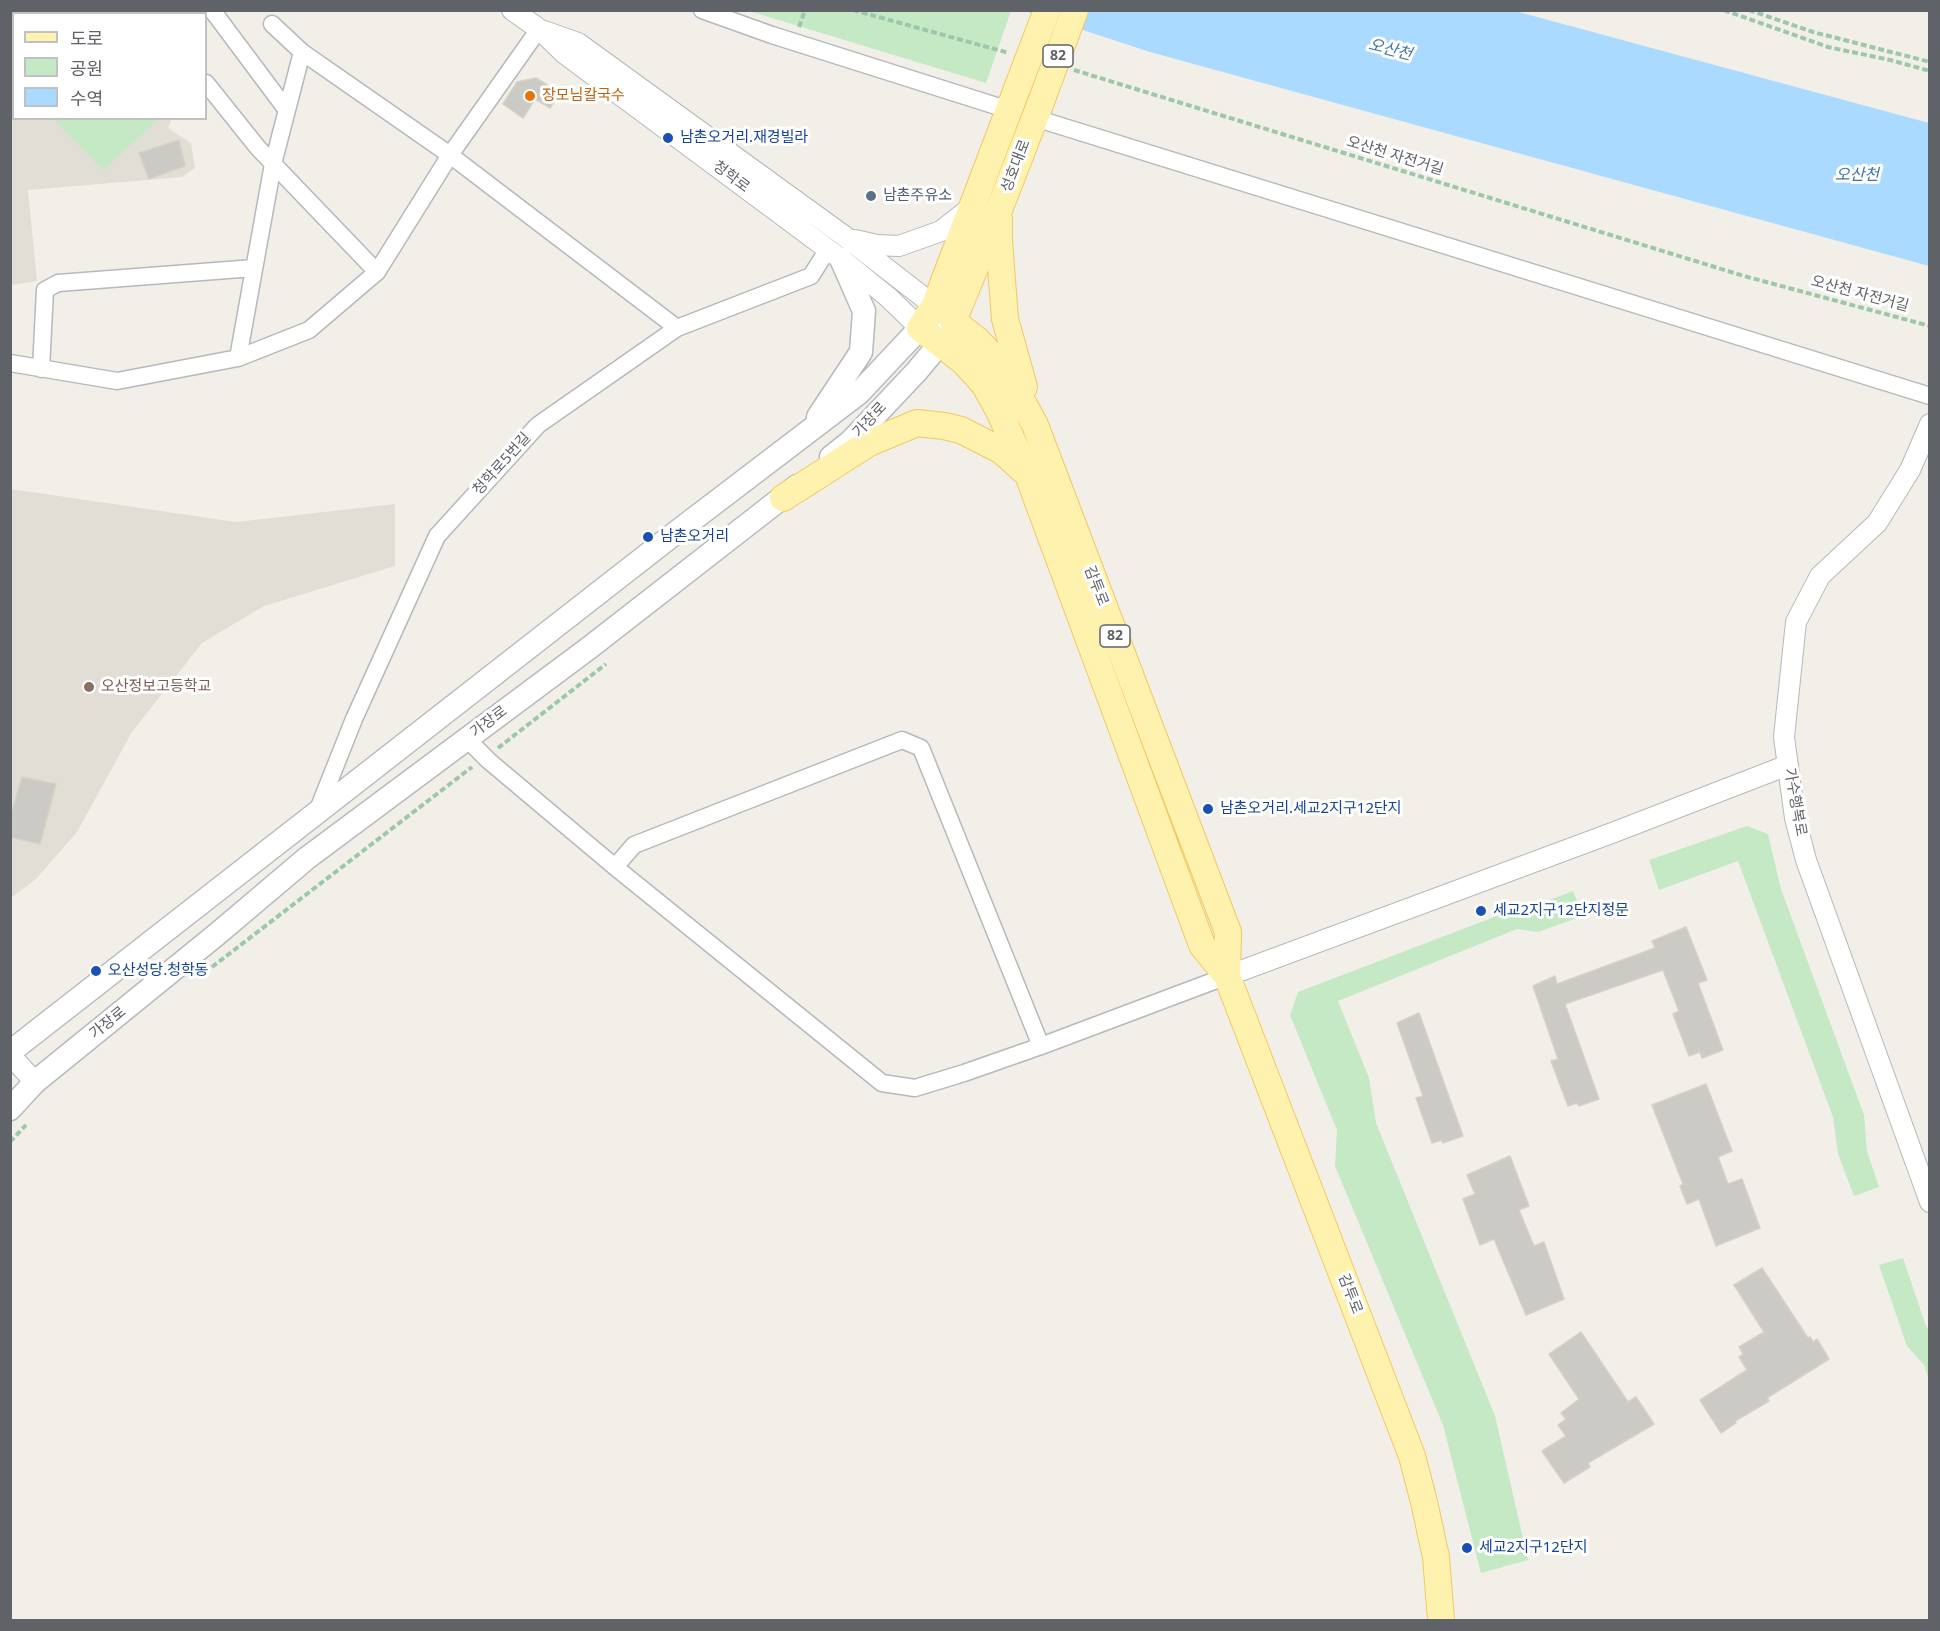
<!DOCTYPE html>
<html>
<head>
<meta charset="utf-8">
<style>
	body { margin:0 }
	#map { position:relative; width:1940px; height:1631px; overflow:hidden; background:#f1efe8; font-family:"Noto Sans","Noto Sans KR",sans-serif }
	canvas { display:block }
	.frame { position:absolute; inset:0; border:12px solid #5f6368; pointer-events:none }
	.legend { position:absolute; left:12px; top:12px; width:195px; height:108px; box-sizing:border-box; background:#fff; border:2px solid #bfc1c3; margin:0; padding:8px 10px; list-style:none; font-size:18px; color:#5f6368 }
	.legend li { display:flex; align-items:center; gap:12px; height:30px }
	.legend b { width:30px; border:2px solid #bfc1c3 }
</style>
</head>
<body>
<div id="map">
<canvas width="1940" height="1631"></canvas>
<div class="frame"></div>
<ul class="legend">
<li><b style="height:8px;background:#fff2af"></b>도로</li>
<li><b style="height:16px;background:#c5e8c5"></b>공원</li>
<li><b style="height:16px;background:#aadaff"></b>수역</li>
</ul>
</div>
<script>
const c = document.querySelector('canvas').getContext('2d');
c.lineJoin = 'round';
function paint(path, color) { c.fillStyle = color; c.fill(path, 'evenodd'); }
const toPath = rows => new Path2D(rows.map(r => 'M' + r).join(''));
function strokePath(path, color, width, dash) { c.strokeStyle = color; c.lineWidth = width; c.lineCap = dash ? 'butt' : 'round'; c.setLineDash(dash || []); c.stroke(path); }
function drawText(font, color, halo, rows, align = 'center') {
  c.font = font + ' "Noto Sans","Noto Sans KR",sans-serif'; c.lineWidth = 6; c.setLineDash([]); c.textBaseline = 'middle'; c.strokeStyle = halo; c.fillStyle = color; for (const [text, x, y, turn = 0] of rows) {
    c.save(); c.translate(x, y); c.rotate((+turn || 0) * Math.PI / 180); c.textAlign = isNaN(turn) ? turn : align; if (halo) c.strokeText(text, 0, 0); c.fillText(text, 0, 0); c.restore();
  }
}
paint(toPath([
	[11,11,98,11,94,14,14,14,14,118,169,119,171,121,168,128,191,143,195,168,182,177,28,190,37,281,11,285],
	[11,489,236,522,395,504,395,566,264,606,202,643,132,732,77,832,36,879,11,898]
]), '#e1ded6');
paint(toPath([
	[749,11,1011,10,1011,11,986,83],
	[54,119,159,119,103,170],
	[1747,826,1768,834,1781,889,1864,1115,1867,1151,1879,1187,1854,1196,1838,1154,1833,1117,1738,861,1659,890,1649,860],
	[1573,891,1583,916,1538,932,1517,929,1338,1001,1369,1078,1376,1123,1495,1416,1528,1560,1481,1573,1443,1425,1335,1166,1337,1130,1290,1015,1298,992,1502,914,1526,909],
	[1903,1258,1926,1326,1929,1330,1929,1380,1924,1365,1907,1346,1879,1265]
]), '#c5e8c5');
paint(toPath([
	[1025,11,1515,11,1929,123,1929,266,1150,52]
]), '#aadaff');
const building = toPath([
	[536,78,560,93,550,108,535,99,523,118,503,104,517,82,536,78],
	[179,140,185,166,149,179,139,153,179,140],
	[22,777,56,784,40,844,10,837,10,818,22,777],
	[1686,927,1707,980,1698,983,1723,1050,1702,1058,1700,1052,1689,1056,1673,1014,1679,1011,1663,970,1565,1004,1599,1099,1579,1106,1577,1103,1568,1106,1551,1061,1558,1059,1533,986,1555,976,1557,984,1655,948,1652,941,1686,927],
	[1419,1013,1463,1136,1443,1143,1442,1140,1432,1143,1416,1098,1423,1096,1397,1023,1419,1013],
	[1706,1084,1732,1151,1718,1157,1728,1184,1742,1179,1760,1228,1716,1246,1699,1199,1687,1204,1680,1186,1683,1184,1652,1105,1706,1084],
	[1510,1156,1529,1206,1519,1210,1534,1246,1544,1242,1564,1299,1526,1315,1494,1239,1480,1245,1463,1199,1475,1194,1467,1175,1510,1156],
	[1762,1268,1808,1338,1810,1337,1813,1342,1817,1339,1829,1359,1767,1398,1769,1401,1735,1421,1736,1423,1721,1433,1700,1400,1747,1370,1739,1357,1743,1354,1739,1347,1764,1332,1734,1285,1762,1268],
	[1581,1332,1628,1402,1636,1397,1654,1424,1588,1463,1590,1467,1564,1483,1542,1451,1566,1436,1558,1425,1566,1419,1561,1413,1579,1399,1549,1354,1581,1332]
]);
paint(building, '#cccac5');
strokePath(building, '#d6d1c6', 1.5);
const minor = toPath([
	[153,10,155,14],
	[212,10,286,109],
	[702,10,772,35,1009,110],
	[539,29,450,155,677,328],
	[206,83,258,148,377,272],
	[1035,118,1930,396],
	[238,358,273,164,302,52],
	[10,363,117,381,238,358,309,330,377,272,450,155,302,52,272,24],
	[41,369,45,290,58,283,254,268],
	[467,739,489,761,615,867,882,1083,915,1088,964,1073,1041,1046,1227,976],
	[317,812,354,719,437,536,538,425,677,328,811,276,828,249],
	[615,867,634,845,902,740,921,748,1041,1046]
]);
const tertiary = toPath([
	[512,10,539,29,565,54,841,259,888,297,920,328],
	[544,31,578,43,847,238,945,314],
	[855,240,877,245,899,246,941,231,973,206],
	[1930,424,1910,470,1877,523,1820,576,1796,622,1784,737,1795,818,1806,860,1930,1202],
	[1227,976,1612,833,1788,765],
	[10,1055,35,1082]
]);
const secondary = toPath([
	[818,417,861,352,864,311,841,259],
	[831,457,851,441,917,371,941,342,948,329],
	[10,1052,674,534,859,393,920,328],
	[10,1109,35,1082,216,935,307,858,589,648,797,486]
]);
const primary = toPath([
	[1018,86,935,305,920,328,964,362,984,384,999,411,1028,475,1202,945,1227,976,1412,1456,1424,1502,1436,1557,1441,1620],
	[1041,102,999,210,953,321,977,340,1004,368,1035,425,1228,932,1227,976],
	[999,219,999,241,1005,319,1024,387],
	[783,498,869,443,917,423,944,426,961,430,1002,451,1023,470]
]);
strokePath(minor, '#b5b8bc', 19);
strokePath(tertiary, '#b5b8bc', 22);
strokePath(secondary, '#b6babf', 25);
strokePath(primary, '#f2c960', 28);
strokePath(toPath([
	[853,10,1009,53],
	[1724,10,1828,47,1890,60,1930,71],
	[1749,10,1813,32,1930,62],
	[799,27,805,10],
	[1074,70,1744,276,1930,326],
	[498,748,606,664],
	[212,967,472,767],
	[10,1142,26,1125]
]), '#9cc7a9', 4, [6, 3]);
strokePath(minor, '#fff', 16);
strokePath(tertiary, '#fff', 20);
strokePath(secondary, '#fff', 22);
strokePath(primary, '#fff2af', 26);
const primaryBridge = toPath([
	[1018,86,1047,10],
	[1041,102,1075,10]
]);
strokePath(primaryBridge, '#f2c960', 28, []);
strokePath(primaryBridge, '#fff2af', 26);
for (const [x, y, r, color] of [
	[530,96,6,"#e8710a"],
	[668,138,6,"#1a4fb4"],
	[871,196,6,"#5c6f8a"],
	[648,537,6,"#1a4fb4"],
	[89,687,6,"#8d6e63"],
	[1208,809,6,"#1a4fb4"],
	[1481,911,6,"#1a4fb4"],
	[96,971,6,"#1a4fb4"],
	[1467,1548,6,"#1a4fb4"]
]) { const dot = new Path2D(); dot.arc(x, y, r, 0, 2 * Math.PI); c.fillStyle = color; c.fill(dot); strokePath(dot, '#fff', 2); }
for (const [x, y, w] of [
	[1058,56,30],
	[1115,636,30]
]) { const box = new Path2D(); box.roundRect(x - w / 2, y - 11, w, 22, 4.5); c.fillStyle = '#fff'; c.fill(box); strokePath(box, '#5f6368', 1.5); }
drawText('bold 14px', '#5f6368', null, [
	["82",1058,56],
	["82",1115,636]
]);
drawText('15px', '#c56008', '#fff', [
	["장모님칼국수",542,96]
], 'left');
drawText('15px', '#164399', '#fff', [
	["남촌오거리.재경빌라",680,138],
	["남촌오거리",660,537],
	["남촌오거리.세교2지구12단지",1220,809],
	["세교2지구12단지정문",1493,911],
	["오산성당.청학동",108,971],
	["세교2지구12단지",1479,1548]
], 'left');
drawText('15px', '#5f6368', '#fff', [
	["오산천 자전거길",1395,156,17],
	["성호대로",1016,166,-69],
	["청학로",731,177,37],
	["오산천 자전거길",1860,294,15],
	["가장로",870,420,-47],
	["청학로5번길",502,464,-48],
	["감투로",1096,586,69],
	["가장로",489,722,-37],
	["가수행복로",1795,802,80],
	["가장로",108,1023,-39],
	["감투로",1350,1294,69]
]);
drawText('15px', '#4e5e75', '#fff', [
	["남촌주유소",883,196]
], 'left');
drawText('15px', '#785e54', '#fff', [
	["오산정보고등학교",101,687]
], 'left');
drawText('italic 16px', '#4174aa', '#fff', [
	["오산천",1390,50,14],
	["오산천",1857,175]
]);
</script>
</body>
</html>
